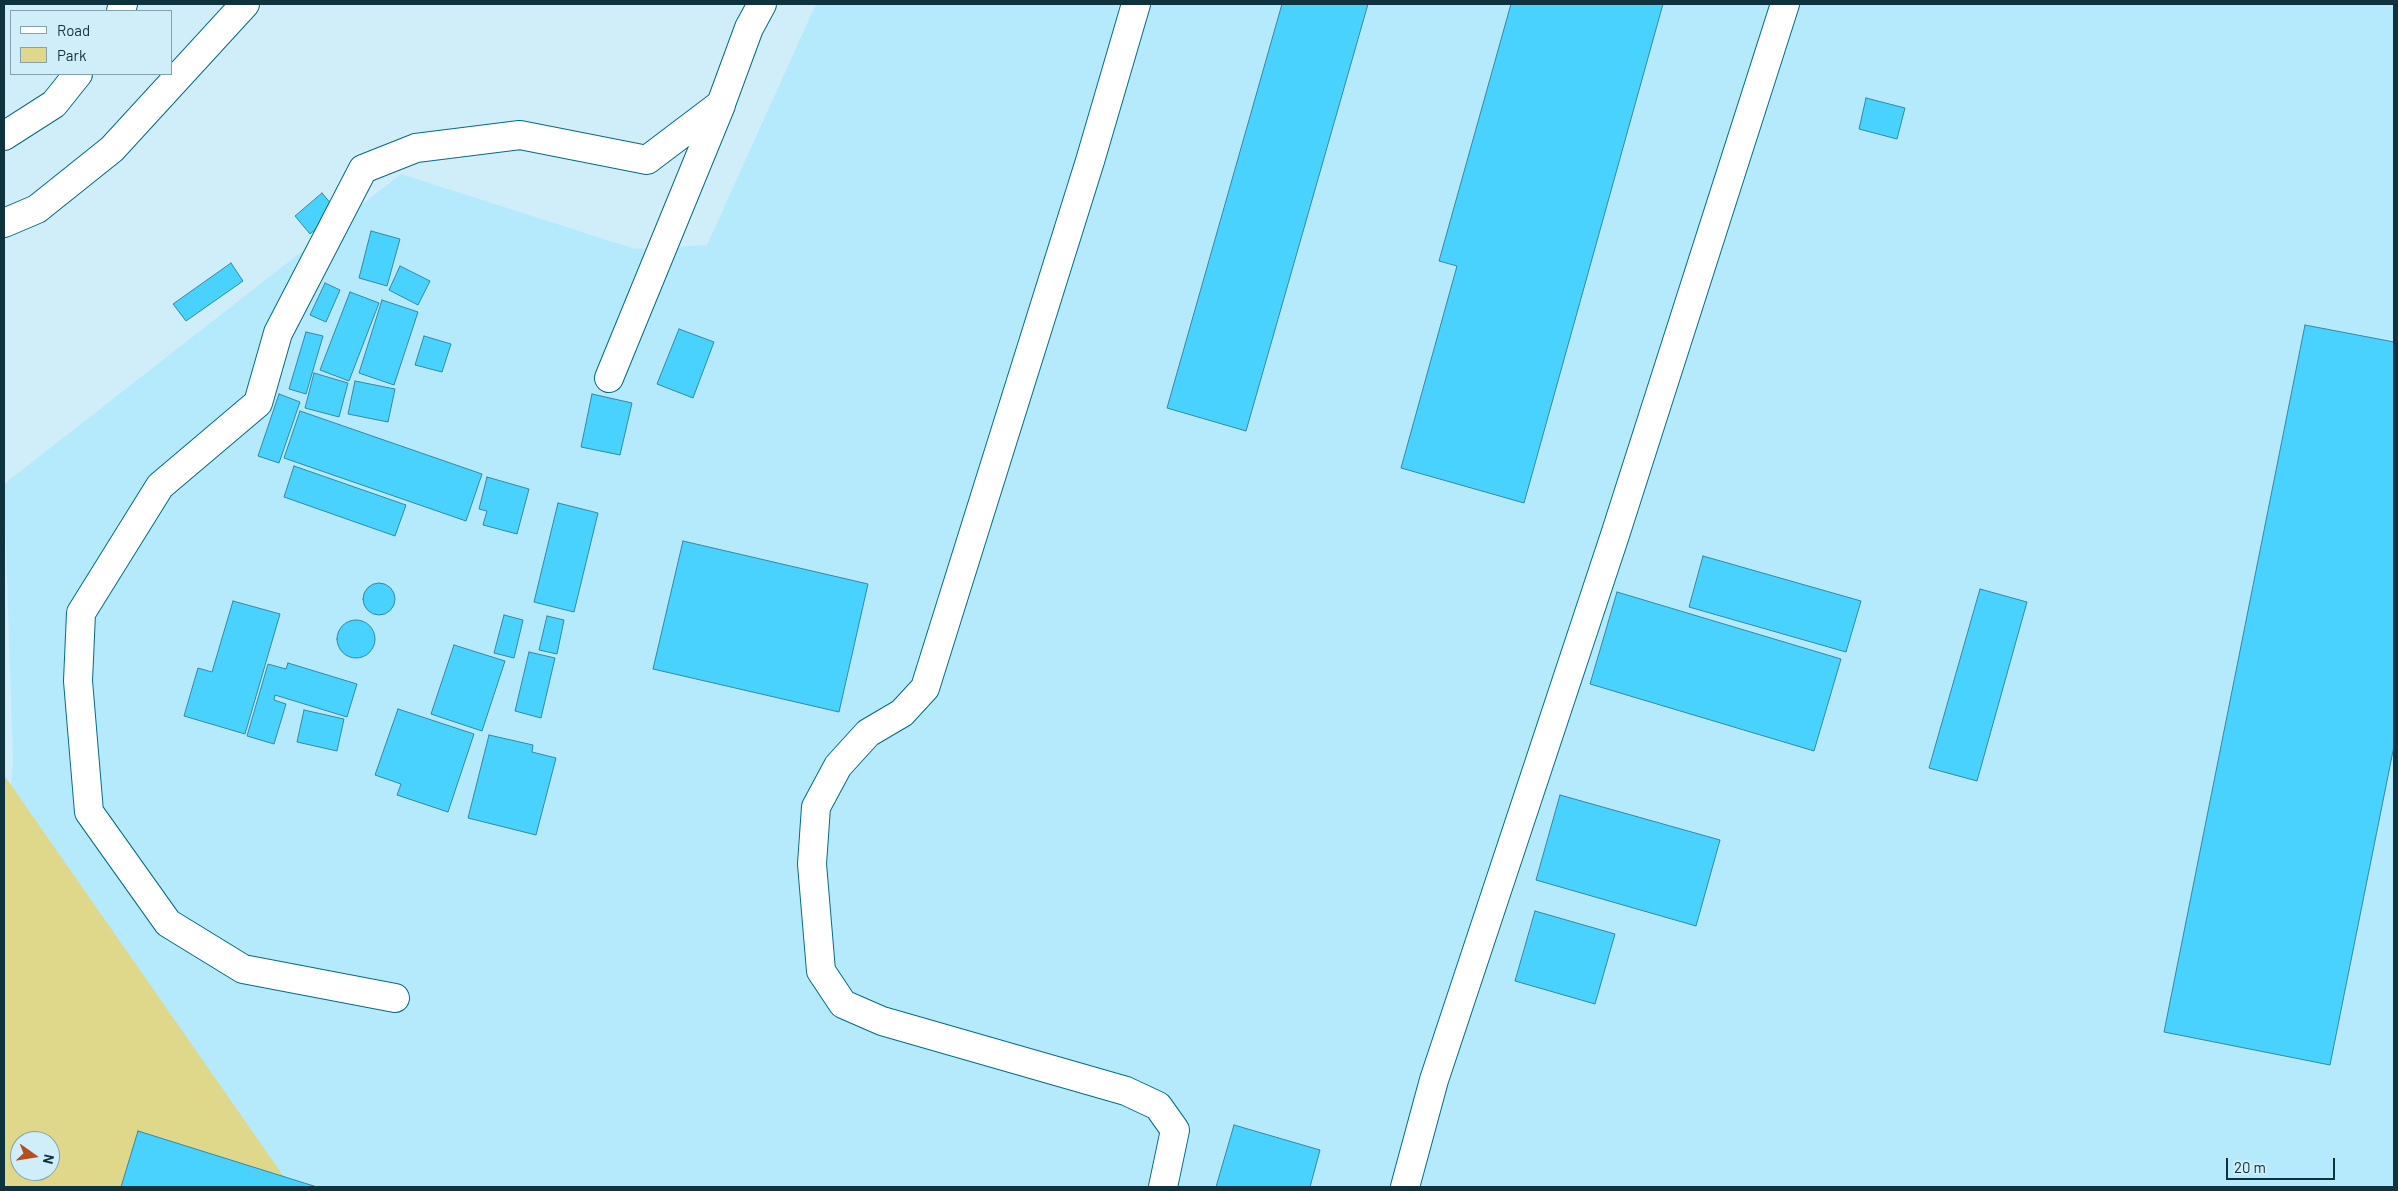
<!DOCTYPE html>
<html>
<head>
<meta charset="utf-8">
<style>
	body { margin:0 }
	#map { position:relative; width:2398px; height:1191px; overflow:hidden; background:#cfeef9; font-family:Barlow,sans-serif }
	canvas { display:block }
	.frame { position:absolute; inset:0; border:5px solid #0e323e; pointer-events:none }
	.legend { position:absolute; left:10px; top:10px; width:162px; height:65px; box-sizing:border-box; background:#cfeef9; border:1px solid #82a3ae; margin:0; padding:6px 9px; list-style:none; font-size:15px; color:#0e323e }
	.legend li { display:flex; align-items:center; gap:10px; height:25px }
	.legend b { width:25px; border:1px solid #82a3ae }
	.north { position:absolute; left:10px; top:1131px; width:50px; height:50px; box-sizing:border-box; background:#cfeef9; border:1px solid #82a3ae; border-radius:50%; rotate:103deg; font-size:14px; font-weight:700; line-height:20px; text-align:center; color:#0e323e }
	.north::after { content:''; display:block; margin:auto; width:18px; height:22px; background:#b44f20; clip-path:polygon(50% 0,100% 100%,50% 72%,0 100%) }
	.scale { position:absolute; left:2226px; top:1158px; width:109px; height:22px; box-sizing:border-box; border:2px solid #0e323e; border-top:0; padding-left:6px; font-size:15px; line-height:18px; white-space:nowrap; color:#0e323e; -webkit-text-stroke:4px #cfeef9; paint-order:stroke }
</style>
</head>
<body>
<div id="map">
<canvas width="2398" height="1191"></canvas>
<div class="frame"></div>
<ul class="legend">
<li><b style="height:6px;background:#fff"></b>Road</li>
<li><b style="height:14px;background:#dfd78a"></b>Park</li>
</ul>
<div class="north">N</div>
<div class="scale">20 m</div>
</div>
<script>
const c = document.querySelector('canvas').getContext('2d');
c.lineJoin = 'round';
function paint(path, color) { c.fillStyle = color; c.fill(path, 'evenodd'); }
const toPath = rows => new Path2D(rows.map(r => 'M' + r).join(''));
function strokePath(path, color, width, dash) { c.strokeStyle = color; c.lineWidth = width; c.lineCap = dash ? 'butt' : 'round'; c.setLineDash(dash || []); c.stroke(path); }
paint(toPath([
	[816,4,2394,4,2394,1187,4,1187,4,865,13,762,4,484,401,174,635,249,707,245],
	[20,1141,50,1141,50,1171,20,1171]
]), '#b5eafd');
paint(toPath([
	[4,775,291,1187,4,1187],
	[20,1141,50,1141,50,1171,20,1171]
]), '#dfd78a');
const building = toPath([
	[1282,4,1368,4,1246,431,1167,408,1282,4],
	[1511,4,1663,4,1524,503,1401,468,1457,266,1439,261,1511,4],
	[1866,98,1905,108,1897,139,1859,129,1866,98],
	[322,193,337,211,310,234,295,216,322,193],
	[371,231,400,239,387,286,359,278,371,231],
	[231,263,243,281,186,321,173,304,231,263],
	[400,266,430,281,418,305,389,290,400,266],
	[325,283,340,290,326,322,310,315,325,283],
	[350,292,379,303,349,381,320,370,350,292],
	[382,300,418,312,394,385,359,373,382,300],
	[2305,325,2394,342,2394,746,2330,1065,2164,1032,2305,325],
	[679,329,714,342,693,398,657,384,679,329],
	[306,332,323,336,306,394,289,389,306,332],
	[424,336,451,344,442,372,415,365,424,336],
	[314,373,348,383,339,417,305,408,314,373],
	[355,381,395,389,388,422,348,414,355,381],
	[279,394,300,402,279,463,258,456,279,394],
	[592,394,632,403,620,455,581,447,592,394],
	[300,411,482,474,466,521,284,458,300,411],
	[294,466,406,505,395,536,284,497,294,466],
	[487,477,529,489,517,534,483,525,487,511,479,509,487,477],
	[558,503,598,513,574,612,534,602,558,503],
	[683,541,868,584,839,712,653,669,683,541],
	[1703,556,1861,601,1846,652,1689,607,1703,556],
	'363 599a16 16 0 1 1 32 0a16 16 0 1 1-32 0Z',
	[1980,589,2027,602,1977,781,1929,768,1980,589],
	[1617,592,1841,659,1814,751,1590,684,1617,592],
	[233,601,280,614,245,734,184,716,198,668,212,672,233,601],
	[504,615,523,620,514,658,494,653,504,615],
	[547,616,564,620,557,654,539,650,547,616],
	'337 639a19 19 0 1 1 38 0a19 19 0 1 1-38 0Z',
	[454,645,505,661,482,731,431,714,454,645],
	[529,652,555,658,541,718,515,711,529,652],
	[288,663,357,684,347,717,275,695,274,700,286,704,274,744,247,736,268,664,286,669,288,663],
	[398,709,474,734,448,812,397,795,401,784,375,775,398,709],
	[304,710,344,719,337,751,297,742,304,710],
	[489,735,533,745,532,752,556,758,536,835,468,818,489,735],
	[1560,795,1720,840,1696,926,1536,880,1560,795],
	[1535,911,1615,934,1595,1004,1515,981,1535,911],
	[1234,1125,1320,1150,1310,1187,1216,1187,1234,1125],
	[138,1131,317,1187,121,1187,138,1131]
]);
paint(building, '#48d2fd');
strokePath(building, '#3489a5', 1);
const minor = toPath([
	[1136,4,1090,161,925,688,902,713,868,733,838,766,816,807,812,864,821,971,843,1004,882,1021,1126,1091,1158,1106,1175,1130,1163,1187],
	[609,378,721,105],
	[395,998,243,969,168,923,89,812,78,681,81,613,160,486,258,403,278,333,363,169,416,148,520,135,647,160,721,104,749,28,762,4],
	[1405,1187,1434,1080,1615,535,1785,4]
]);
const major = toPath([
	[121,11,123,4],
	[4,136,54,104,78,74],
	[4,223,37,209,112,149,245,4]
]);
strokePath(minor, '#036b86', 30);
strokePath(major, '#036b86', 30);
strokePath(minor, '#fff', 28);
strokePath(major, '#fff', 28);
</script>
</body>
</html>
